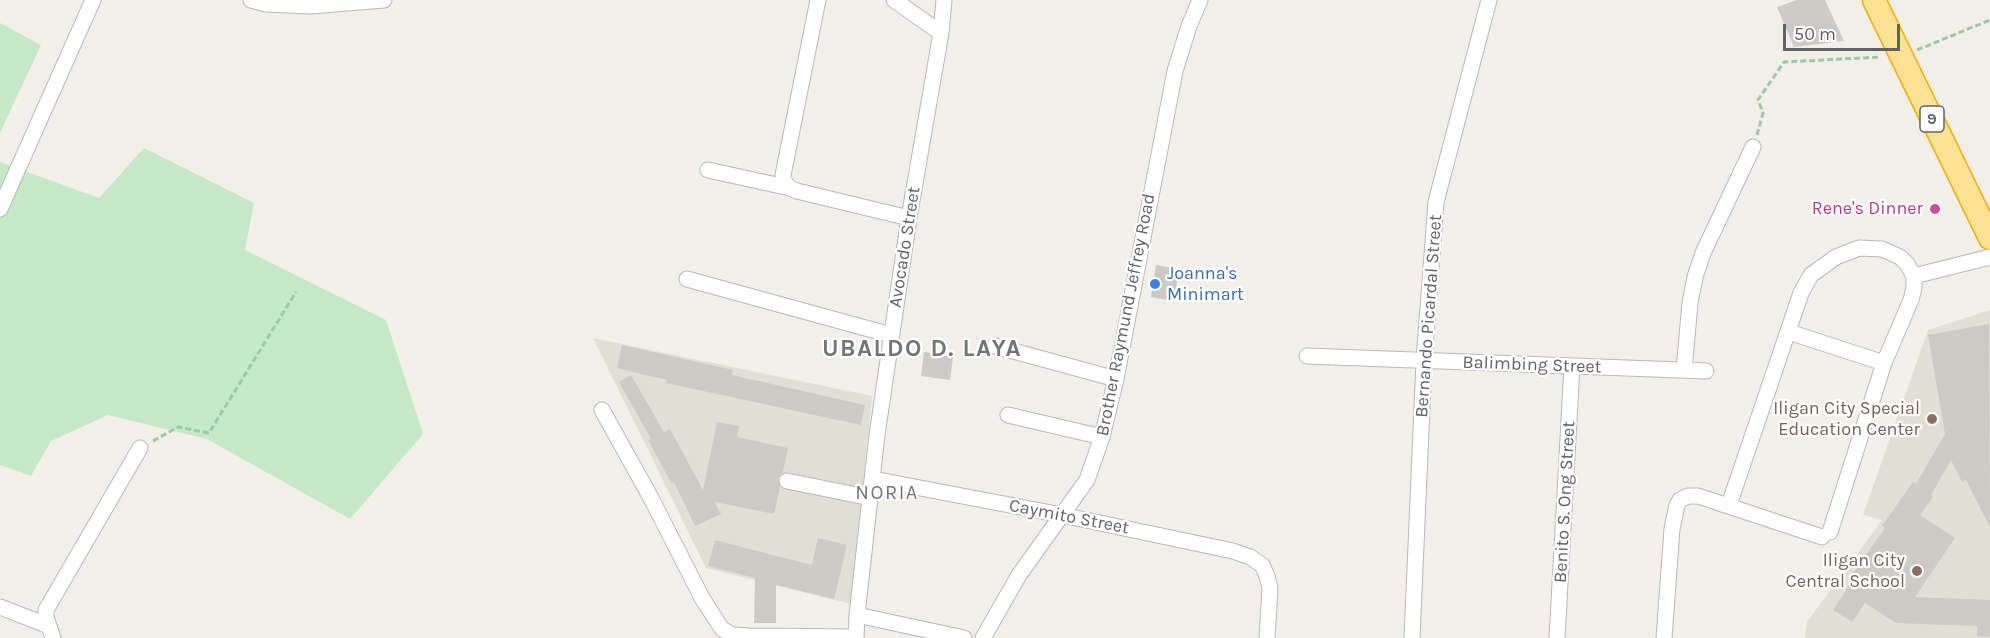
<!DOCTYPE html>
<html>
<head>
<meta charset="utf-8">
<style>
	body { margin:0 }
	#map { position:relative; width:1990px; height:638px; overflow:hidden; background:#f1efe8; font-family:Karla,sans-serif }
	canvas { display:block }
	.scale { position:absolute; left:1783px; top:24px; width:117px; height:27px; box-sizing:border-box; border:3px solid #5f6368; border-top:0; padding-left:8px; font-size:18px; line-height:21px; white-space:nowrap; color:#5f6368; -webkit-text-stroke:4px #fff; paint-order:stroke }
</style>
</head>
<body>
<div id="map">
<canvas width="1990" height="638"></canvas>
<div class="scale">50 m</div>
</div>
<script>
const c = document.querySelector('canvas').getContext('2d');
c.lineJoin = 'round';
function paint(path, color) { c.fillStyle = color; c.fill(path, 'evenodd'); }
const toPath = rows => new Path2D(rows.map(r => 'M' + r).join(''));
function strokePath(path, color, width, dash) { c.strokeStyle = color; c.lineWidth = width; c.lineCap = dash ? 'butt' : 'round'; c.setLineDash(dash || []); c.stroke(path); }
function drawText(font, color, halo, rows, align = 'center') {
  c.font = font + ' Karla,sans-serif'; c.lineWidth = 4.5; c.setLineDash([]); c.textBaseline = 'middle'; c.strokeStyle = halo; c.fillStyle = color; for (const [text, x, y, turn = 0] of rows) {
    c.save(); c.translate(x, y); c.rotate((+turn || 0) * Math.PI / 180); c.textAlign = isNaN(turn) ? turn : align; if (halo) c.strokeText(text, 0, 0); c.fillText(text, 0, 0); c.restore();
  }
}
paint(toPath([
	[1990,310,1990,638,1805,638,1807,622,1882,520,1863,515,1928,330],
	[593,338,872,396,851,604,706,568]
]), '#e1ded6');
paint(toPath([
	[0,23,41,45,0,133],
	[144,148,254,203,245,250,386,320,423,434,350,519,207,439,108,415,51,441,31,476,0,465,0,162,99,198]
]), '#c5e8c5');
paint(toPath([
	[1797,0,1825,0,1844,41,1794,47,1777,7],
	[1156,265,1179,269,1174,301,1151,297],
	[1989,324,1990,527,1966,480,1962,482,1951,460,1931,495,1933,497,1920,515,1955,538,1915,597,1990,600,1990,637,1977,636,1977,626,1896,623,1865,603,1852,622,1833,610,1856,575,1853,573,1885,528,1882,526,1913,482,1916,484,1945,434,1928,335],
	[622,345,733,370,732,375,865,405,861,425,666,383,667,380,617,368],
	[924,352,953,357,950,380,921,376],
	[631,375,664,432,670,429,703,490,717,422,739,426,737,437,788,448,783,472,778,479,780,487,774,514,715,502,721,514,695,526,674,482,672,484,648,440,651,439,619,382],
	[818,538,847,545,834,599,776,585,776,623,754,623,755,578,708,566,715,540,812,565]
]), '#cccac5');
const minor = toPath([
	[251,0,266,4,310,6,384,0],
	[818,0,783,175,785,183,790,188,797,191,909,218],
	[894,0,941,33],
	[708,170,790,188],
	[0,209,93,0],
	[1914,276,1990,257],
	[687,279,891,335],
	[1789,332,1884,363],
	[995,346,1116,379],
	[1307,356,1706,371],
	[1684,370,1690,303,1695,277,1703,253,1753,147],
	[602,410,651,498,702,598,722,629,732,635,749,636,856,637],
	[1008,415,1102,437],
	[873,479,1062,515,1233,551,1250,557,1262,565,1267,576,1270,588,1267,638],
	[787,481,871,498],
	[1731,499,1801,293,1811,275,1836,257,1859,248,1882,249,1900,257,1907,264,1914,276,1914,288,1911,300,1884,363,1830,532],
	[0,607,49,626],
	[857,615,964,638],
	[53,638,46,617,46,610,140,448],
	[856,638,857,615,877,435,909,218,941,33,944,0],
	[983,638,1019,575,1087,480,1102,437,1116,379,1175,71,1189,26,1200,0],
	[1412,638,1424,361,1436,202,1489,0],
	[1557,638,1572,366],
	[1664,638,1672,529,1677,505,1680,500,1688,496,1698,496,1822,537]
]);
const highway = toPath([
	[1874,0,1990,238]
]);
strokePath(minor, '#b5b8bc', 17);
strokePath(highway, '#f9ab00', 25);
strokePath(toPath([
	[1917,50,1990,20],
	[1757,135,1763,113,1758,100,1784,62,1881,57],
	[153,441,178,427,209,433,296,292]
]), '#9cc7a9', 3, [6, 3]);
strokePath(minor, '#fff', 15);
strokePath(highway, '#fde293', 22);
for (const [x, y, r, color] of [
	[1935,209,6,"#d1479c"],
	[1155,284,6,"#3f7fe0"],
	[1932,419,6,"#8d6e63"],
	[1917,571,6,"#8d6e63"]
]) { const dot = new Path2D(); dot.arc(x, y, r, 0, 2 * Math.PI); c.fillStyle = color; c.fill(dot); strokePath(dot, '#fff', 2); }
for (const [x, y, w] of [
	[1932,119,24]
]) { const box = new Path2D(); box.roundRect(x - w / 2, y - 13, w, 26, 4.5); c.fillStyle = '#fff'; c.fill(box); strokePath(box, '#5f6368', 1.5); }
drawText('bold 16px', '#5f6368', null, [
	["9",1932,119]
]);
drawText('18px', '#b23c85', '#fff', [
	["Rene's Dinner",1923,209]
], 'right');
drawText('18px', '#5f6368', '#fff', [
	["Avocado Street",905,247,-81],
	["Brother Raymund Jeffrey Road",1126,315,-79],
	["Bernando Picardal Street",1429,316,-86],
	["Balimbing Street",1532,365,2],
	["Benito S. Ong Street",1565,502,-87],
	["Caymito Street",1069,517,11]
]);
drawText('18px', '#366cbe', '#fff', [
	["Joanna's",1167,274],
	["Minimart",1167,295]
], 'left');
drawText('18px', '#785e54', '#fff', [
	["Iligan City Special",1920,409],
	["Education Center",1920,430],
	["Iligan City",1905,561],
	["Central School",1905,582]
], 'right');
c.letterSpacing = '1.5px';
drawText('20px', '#70757a', '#fff', [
	["NORIA",887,493]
]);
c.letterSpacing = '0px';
c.letterSpacing = '1.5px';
drawText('bold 24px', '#70757a', '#fff', [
	["UBALDO D. LAYA",922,349]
]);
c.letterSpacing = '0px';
</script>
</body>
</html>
